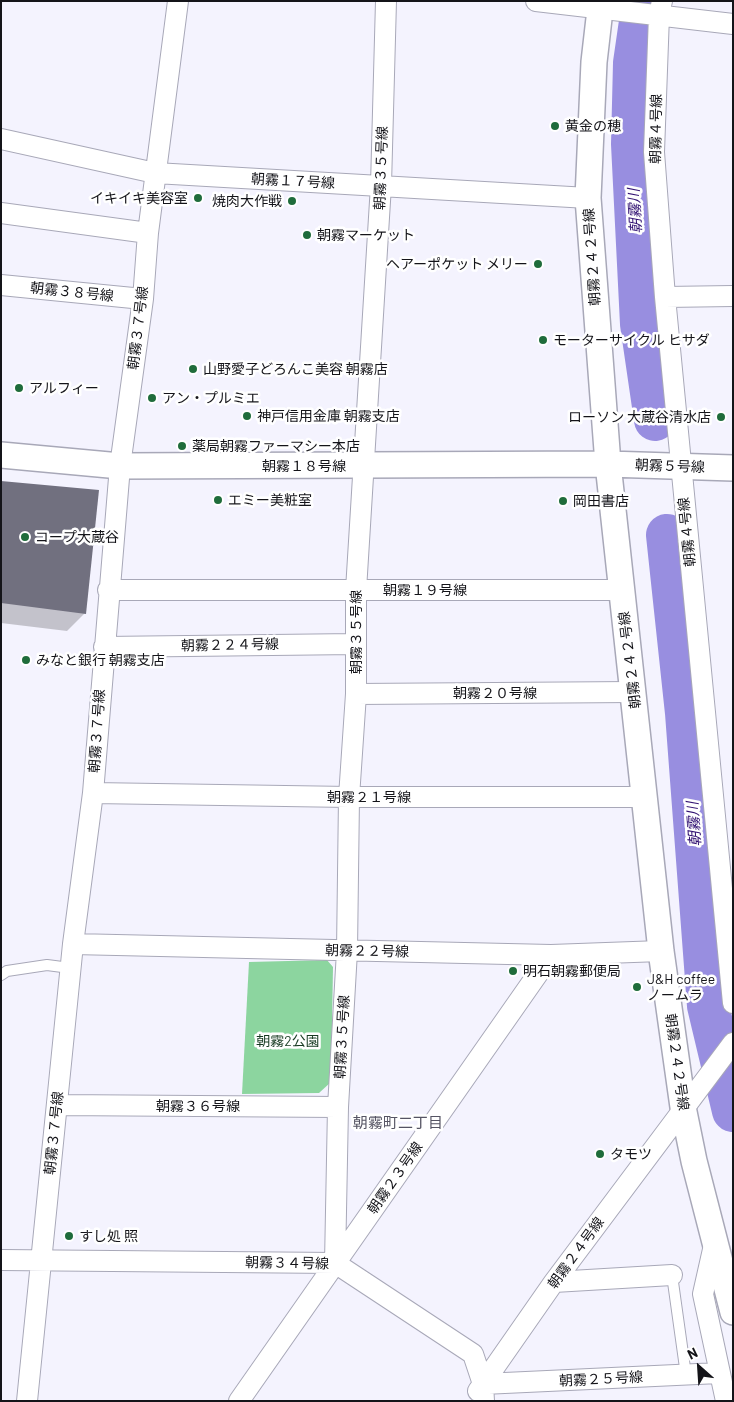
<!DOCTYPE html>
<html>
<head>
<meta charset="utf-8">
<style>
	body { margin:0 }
	#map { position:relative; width:734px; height:1402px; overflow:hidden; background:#f4f3fe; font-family:Barlow,sans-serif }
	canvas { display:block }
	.frame { position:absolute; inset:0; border:2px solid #141419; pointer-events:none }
	.north { position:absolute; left:674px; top:1342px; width:50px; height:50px; -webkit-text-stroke:4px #fff; paint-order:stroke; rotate:334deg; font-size:14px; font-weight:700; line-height:20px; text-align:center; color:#141419 }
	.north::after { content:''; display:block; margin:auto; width:18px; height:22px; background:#141419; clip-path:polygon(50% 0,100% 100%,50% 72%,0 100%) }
</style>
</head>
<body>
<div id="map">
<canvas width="734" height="1402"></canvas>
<div class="frame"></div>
<div class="north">N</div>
</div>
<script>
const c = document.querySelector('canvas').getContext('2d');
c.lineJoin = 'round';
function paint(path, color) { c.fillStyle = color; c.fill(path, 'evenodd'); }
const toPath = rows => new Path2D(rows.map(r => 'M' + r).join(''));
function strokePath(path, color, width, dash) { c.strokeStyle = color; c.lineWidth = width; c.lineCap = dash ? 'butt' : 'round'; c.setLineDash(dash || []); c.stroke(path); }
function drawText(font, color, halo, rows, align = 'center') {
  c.font = font + ' Barlow,"Noto Sans JP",sans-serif'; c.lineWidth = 5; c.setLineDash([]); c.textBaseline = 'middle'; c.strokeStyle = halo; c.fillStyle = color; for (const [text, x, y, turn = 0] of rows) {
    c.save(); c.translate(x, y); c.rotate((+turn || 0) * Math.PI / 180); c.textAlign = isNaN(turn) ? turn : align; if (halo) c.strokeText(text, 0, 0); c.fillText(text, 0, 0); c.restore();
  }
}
paint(toPath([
	[327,960,333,967,331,1082,319,1093,242,1094,249,962]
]), '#8cd59f');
paint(toPath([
	[1,483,85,613,67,631,1,623]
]), '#0003');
strokePath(toPath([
	[643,1,634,63,632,144,641,324,655,420],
	[667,535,686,713,708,1006,733,1111]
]), '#988ee0', 42);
paint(toPath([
	[1,481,99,490,86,614,1,603]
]), '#71707f');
const service = toPath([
	[1,975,7,971,47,965,70,968],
	[672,1275,686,1375]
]);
const minor = toPath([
	[536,1,733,24],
	[662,1,659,15,654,152,665,297,733,1003],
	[1,139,155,173,588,198],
	[1,213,148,233],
	[1,285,143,299],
	[665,297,733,296],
	[108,590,622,590],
	[104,647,355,644],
	[356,694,633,692],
	[93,793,349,797,645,797],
	[73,944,551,955,661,951],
	[57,1105,338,1107],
	[714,1245,703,1294,726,1401],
	[1,1260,335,1263,473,1354,483,1384,484,1401],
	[335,1263,338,1107,347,951,349,797,356,694,356,590,381,185,386,1],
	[554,1282,672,1275],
	[483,1384,719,1373],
	[478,1391,554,1282,733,1043],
	[27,1401,73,944,93,793,120,466,143,299,148,233,178,1],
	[239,1401,551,955]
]);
const tertiary = toPath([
	[601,1,594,62,588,198,608,464,661,951,683,1107,694,1161,733,1312],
	[1,455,120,466,608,464,733,468]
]);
strokePath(service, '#a8a8b8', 12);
strokePath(minor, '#a8a8b8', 22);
strokePath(tertiary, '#a8a8b8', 28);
strokePath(service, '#fff', 10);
strokePath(minor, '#fff', 20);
strokePath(tertiary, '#fff', 25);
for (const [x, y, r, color] of [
	[555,126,5,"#1f6c3b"],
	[198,198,5,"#1f6c3b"],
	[292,201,5,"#1f6c3b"],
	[307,235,5,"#1f6c3b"],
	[538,264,5,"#1f6c3b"],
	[543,340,5,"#1f6c3b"],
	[193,369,5,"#1f6c3b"],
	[19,388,5,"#1f6c3b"],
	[152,398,5,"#1f6c3b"],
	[247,416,5,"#1f6c3b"],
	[721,417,5,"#1f6c3b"],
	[182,446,5,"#1f6c3b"],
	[218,500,5,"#1f6c3b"],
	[563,501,5,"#1f6c3b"],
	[25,537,5,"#1f6c3b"],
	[26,660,5,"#1f6c3b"],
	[513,971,5,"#1f6c3b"],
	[637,987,5,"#1f6c3b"],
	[600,1154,5,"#1f6c3b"],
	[69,1236,5,"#1f6c3b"]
]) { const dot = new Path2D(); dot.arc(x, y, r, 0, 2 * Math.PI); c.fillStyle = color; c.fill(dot); strokePath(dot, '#fff', 2); }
drawText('14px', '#141419', '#fff', [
	["黄金の穂",565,126],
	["イキイキ美容室",188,198,"right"],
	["焼肉大作戦",282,201,"right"],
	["朝霧マーケット",317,235],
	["ヘアーポケット メリー",528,264,"right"],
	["モーターサイクル ヒサダ",553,340],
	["山野愛子どろんこ美容 朝霧店",203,369],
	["アルフィー",29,388],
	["アン・プルミエ",162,398],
	["神戸信用金庫 朝霧支店",257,416],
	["ローソン 大蔵谷清水店",711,417,"right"],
	["薬局朝霧ファーマシー本店",192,446],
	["エミー美粧室",228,500],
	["岡田書店",573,501],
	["コープ大蔵谷",35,537],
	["みなと銀行 朝霧支店",36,660],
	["明石朝霧郵便局",523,971],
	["J&H coffee",647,979],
	["ノームラ",647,995],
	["タモツ",610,1154],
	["すし処 照",79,1236]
], 'left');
drawText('14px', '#141419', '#fff', [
	["朝霧４号線",656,129,-89],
	["朝霧３５号線",381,168,-88],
	["朝霧１７号線",293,181,3],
	["朝霧２４２号線",592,257,-94],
	["朝霧３８号線",72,292,6],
	["朝霧３７号線",138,328,-83],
	["朝霧１８号線",304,466],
	["朝霧５号線",670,466,2],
	["朝霧４号線",687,532,-96],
	["朝霧１９号線",425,590],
	["朝霧３５号線",356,632,-90],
	["朝霧２２４号線",230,645,-1],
	["朝霧２４２号線",630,660,-97],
	["朝霧２０号線",495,693],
	["朝霧３７号線",97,731,-86],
	["朝霧２１号線",369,797],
	["朝霧２２号線",367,951,1],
	["朝霧３５号線",342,1037,-87],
	["朝霧２４２号線",677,1062,82],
	["朝霧３６号線",198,1106],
	["朝霧３７号線",54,1133,-84],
	["朝霧２３号線",395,1178,-55],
	["朝霧２４号線",576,1253,-54],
	["朝霧３４号線",287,1263,1],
	["朝霧２５号線",601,1379,-3]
]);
drawText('14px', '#173a22', '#fff', [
	["朝霧2公園",288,1041]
]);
drawText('italic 15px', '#301071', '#fff', [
	["朝霧川",635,211,-93],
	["朝霧川",694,824,-94]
]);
drawText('15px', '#555463', '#fff', [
	["朝霧町二丁目",398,1123]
]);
</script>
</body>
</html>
